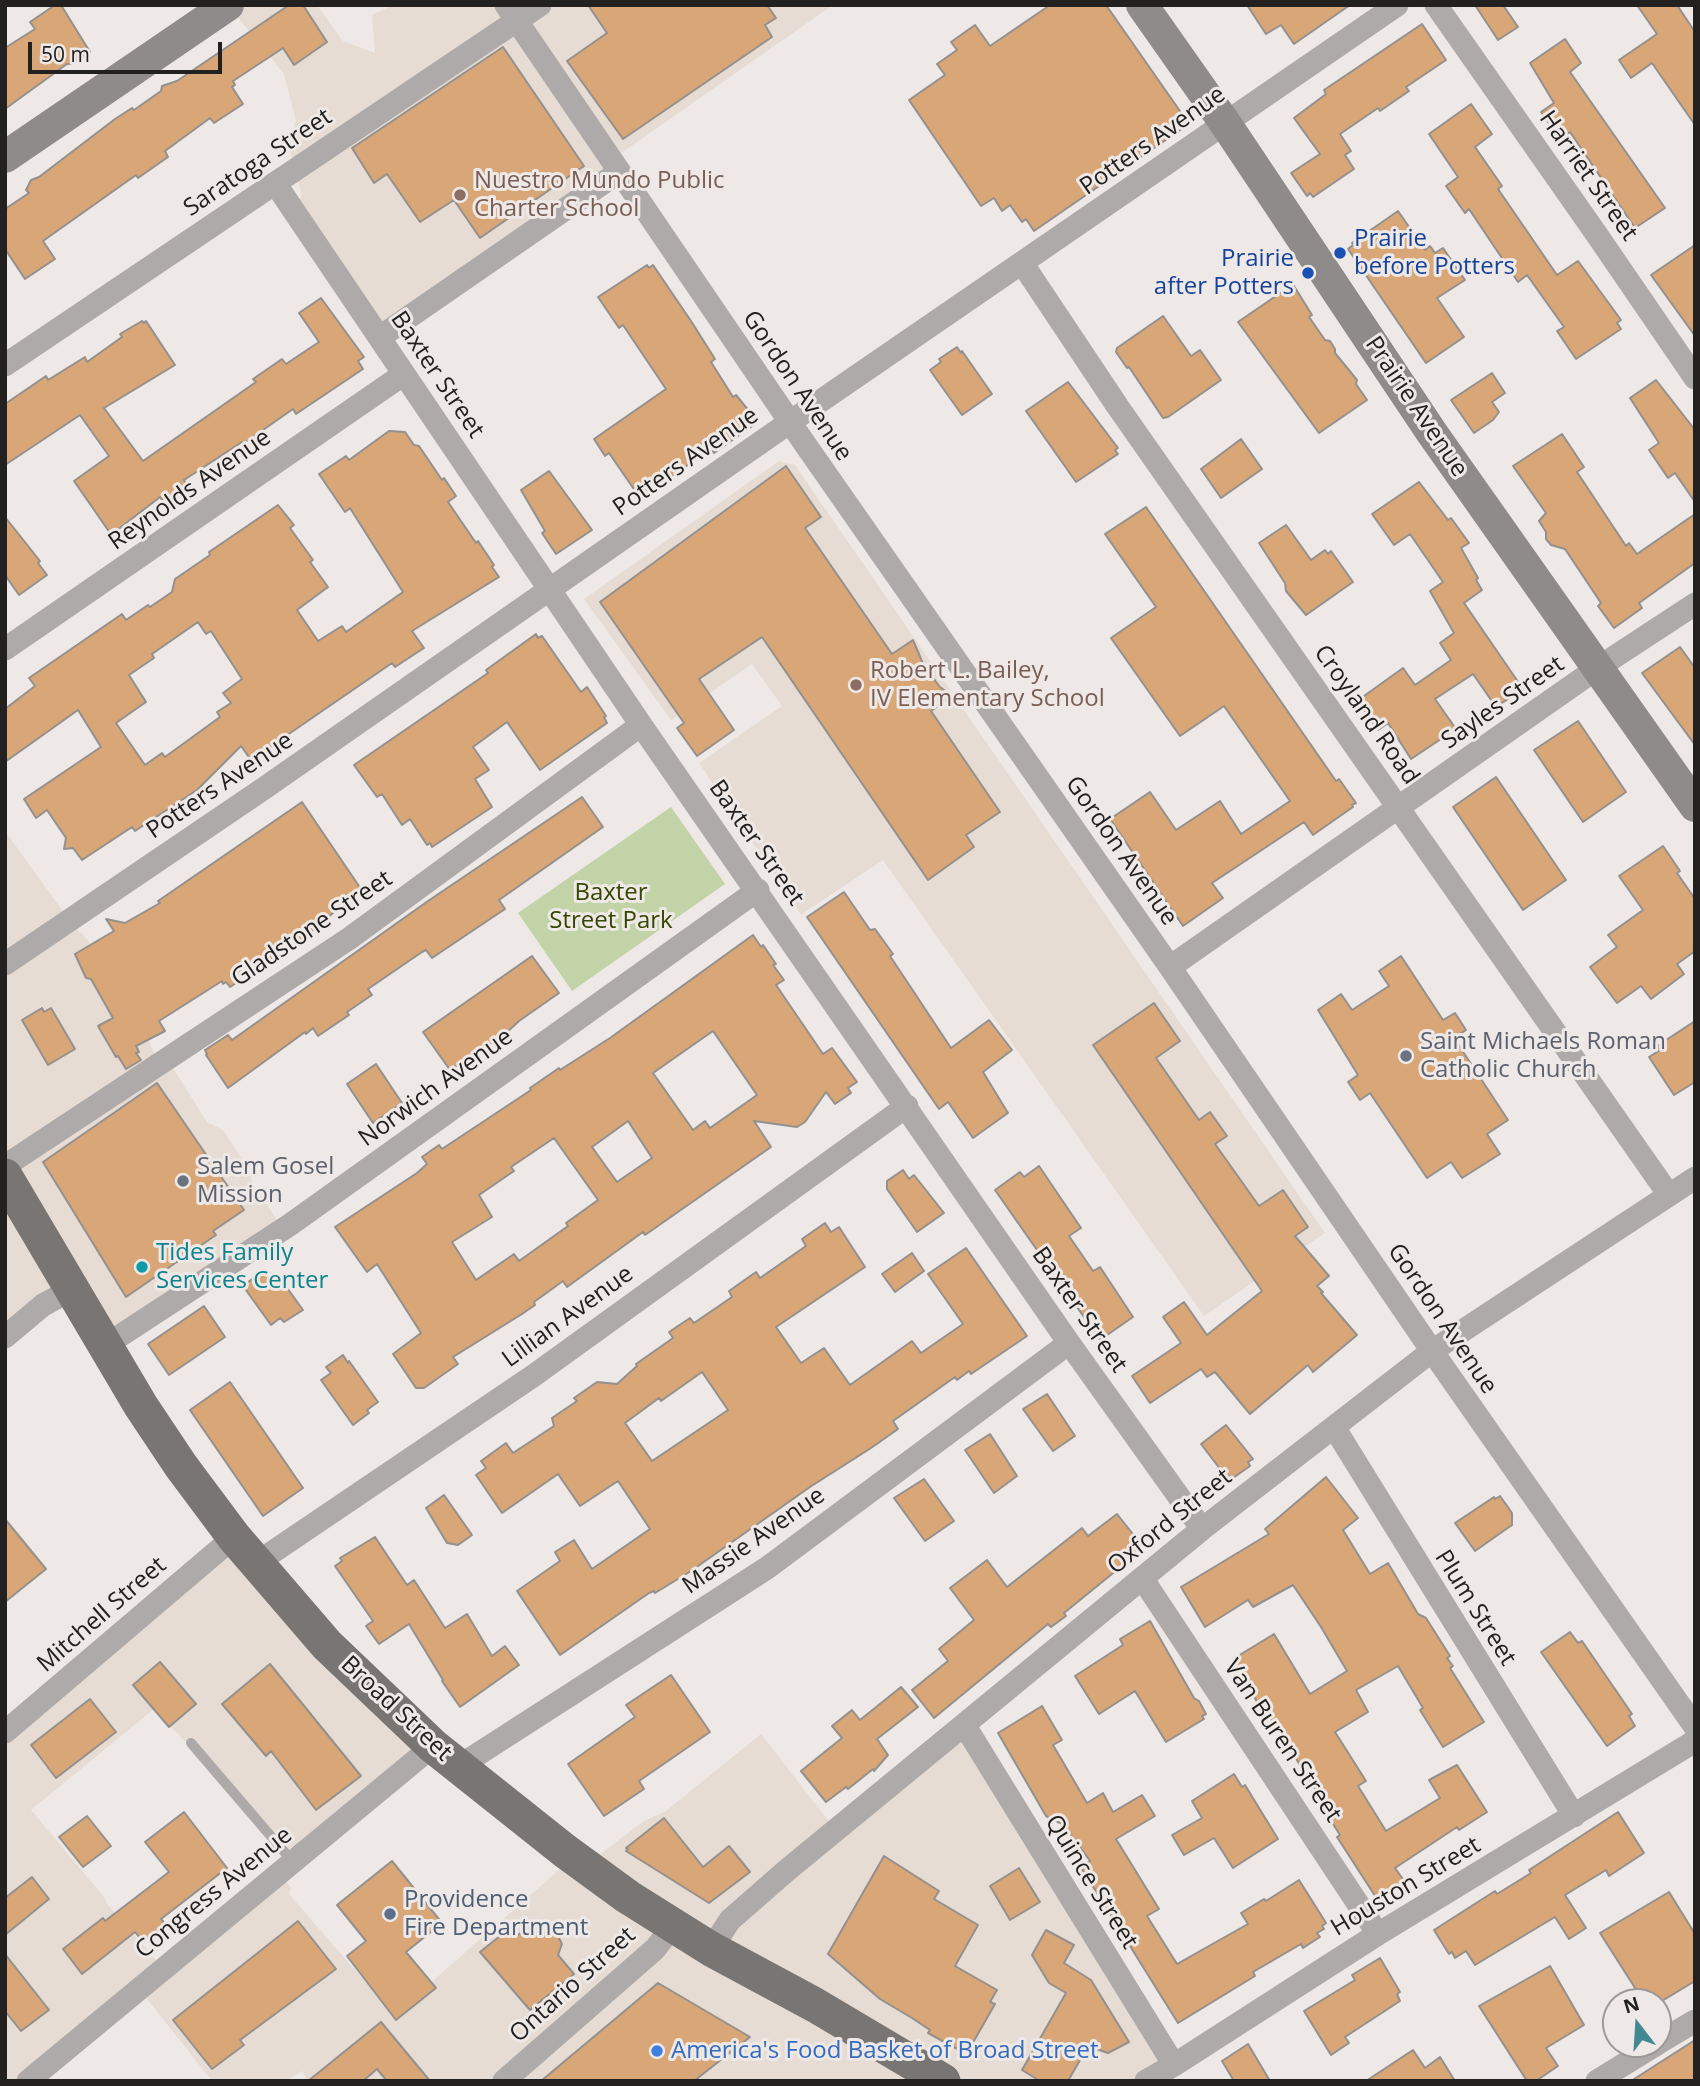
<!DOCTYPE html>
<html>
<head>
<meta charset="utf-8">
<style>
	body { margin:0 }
	#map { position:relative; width:1700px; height:2086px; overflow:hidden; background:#eee9e6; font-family:"Open Sans",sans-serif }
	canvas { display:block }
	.frame { position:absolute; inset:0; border:7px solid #222120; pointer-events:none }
	.north { position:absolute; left:1602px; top:1988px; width:70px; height:70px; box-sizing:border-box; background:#eee9e6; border:2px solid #9c9997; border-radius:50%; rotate:343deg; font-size:19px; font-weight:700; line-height:28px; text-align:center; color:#222120 }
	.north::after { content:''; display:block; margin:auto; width:24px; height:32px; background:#428993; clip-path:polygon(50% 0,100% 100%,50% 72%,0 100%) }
	.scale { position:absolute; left:28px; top:42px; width:194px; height:32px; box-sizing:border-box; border:4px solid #222120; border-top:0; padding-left:9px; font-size:21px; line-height:24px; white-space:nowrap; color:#222120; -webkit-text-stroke:5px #eee9e6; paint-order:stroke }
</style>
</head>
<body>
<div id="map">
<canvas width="1700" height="2086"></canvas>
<div class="frame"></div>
<div class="north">N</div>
<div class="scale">50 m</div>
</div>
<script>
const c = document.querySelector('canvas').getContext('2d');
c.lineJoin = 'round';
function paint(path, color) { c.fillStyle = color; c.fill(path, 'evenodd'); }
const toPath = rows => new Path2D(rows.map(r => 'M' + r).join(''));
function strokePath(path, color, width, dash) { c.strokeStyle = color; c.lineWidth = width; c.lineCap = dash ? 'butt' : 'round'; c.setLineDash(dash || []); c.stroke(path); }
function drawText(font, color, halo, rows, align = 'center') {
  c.font = font + ' "Open Sans",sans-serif'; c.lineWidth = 6; c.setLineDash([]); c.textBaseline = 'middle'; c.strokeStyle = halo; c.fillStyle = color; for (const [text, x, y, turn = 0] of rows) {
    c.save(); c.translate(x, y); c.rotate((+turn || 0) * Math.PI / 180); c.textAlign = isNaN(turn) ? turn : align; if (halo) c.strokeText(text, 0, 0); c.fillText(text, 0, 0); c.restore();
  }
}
paint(toPath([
	[246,5,317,5,343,41,375,53,372,15,393,5,833,5,607,163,622,182,387,340,298,209,301,193,288,143,296,121,284,74,236,15],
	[779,461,795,465,1325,1233,1204,1316,883,860,801,915,699,763,782,706,752,664,671,720,584,599],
	[5,831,73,925,87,939,129,1000,156,1056,168,1060,207,1122,223,1130,243,1160,254,1186,282,1227,104,1355,62,1306,5,1350],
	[220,1546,421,1755,294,1855,154,1709,31,1810,104,1897,107,1904,165,1970,282,1877,291,1888,289,1894,394,2015,560,1869,575,1873,644,1821,666,1811,761,1734,838,1833,965,1735,1171,2058,1145,2081,307,2081,303,2071,285,2081,212,2081,144,1995,37,2081,5,2081,5,1729]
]), '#e6dcd3');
paint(toPath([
	[671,807,725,884,572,991,518,913]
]), '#c2d4a7');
const building = toPath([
	[55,5,61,5,90,52,71,64,67,64,5,109,5,48,35,29,30,22,55,5],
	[289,5,303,5,327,42,294,65,283,48,233,81,235,85,232,87,243,104,214,123,210,118,165,151,168,157,138,178,136,175,43,241,55,259,25,279,5,249,5,209,29,193,26,190,31,180,39,177,115,119,132,108,134,110,161,91,162,86,177,81,289,5],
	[588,5,767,5,776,18,765,25,772,37,623,139,567,61,607,33,588,5],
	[1050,5,1106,5,1189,124,1034,231,1026,219,1022,222,1010,205,1002,211,994,198,981,206,909,100,945,75,937,64,957,50,951,42,975,25,990,46,1050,5],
	[1247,5,1350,5,1294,44,1281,25,1266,34,1247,5],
	[1475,5,1503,5,1518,27,1498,40,1475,5],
	[1637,5,1677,5,1695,32,1695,125,1652,63,1631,78,1619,60,1657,34,1637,5],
	[1422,24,1446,60,1406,87,1409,91,1380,111,1378,108,1340,134,1351,151,1345,155,1354,169,1313,197,1310,193,1307,196,1291,173,1320,154,1294,118,1326,94,1324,90,1422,24],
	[1565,39,1581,63,1570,72,1665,208,1635,228,1570,132,1560,139,1541,112,1554,103,1530,63,1565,39],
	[503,47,584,166,480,238,454,200,420,222,387,174,374,183,352,148,503,47],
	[1471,104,1492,134,1475,147,1502,186,1498,189,1557,275,1578,261,1621,320,1617,323,1621,329,1576,359,1557,331,1564,327,1527,275,1518,282,1469,209,1465,213,1446,186,1458,177,1429,134,1471,104],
	[1398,211,1425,250,1430,246,1435,253,1443,248,1465,280,1437,298,1464,337,1426,363,1348,249,1353,245,1352,243,1398,211],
	[1695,245,1695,336,1651,275,1695,245],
	[647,265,649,268,653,265,691,321,715,359,711,362,733,397,736,395,758,422,714,453,711,449,640,498,609,453,605,456,594,439,666,389,623,325,619,328,598,297,647,265],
	[1294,286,1312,315,1309,317,1325,340,1330,341,1335,349,1335,353,1357,380,1356,384,1367,400,1319,433,1238,322,1289,287,1290,289,1294,286],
	[321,298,364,357,358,361,363,369,296,414,293,409,243,444,242,442,184,480,188,487,183,492,165,504,160,497,116,531,115,529,110,533,74,481,109,456,80,415,5,465,5,404,46,376,48,380,85,357,87,362,122,337,120,334,142,321,144,323,146,321,175,365,104,408,143,461,256,382,253,379,282,359,286,364,319,342,299,313,321,298],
	[1163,316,1191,356,1200,350,1221,380,1168,417,1163,418,1129,367,1127,368,1116,352,1117,348,1163,316],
	[957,347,961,353,962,351,992,394,962,415,930,370,941,362,939,359,957,347],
	[1492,373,1505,393,1492,402,1499,412,1493,420,1474,433,1451,400,1492,373],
	[1656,380,1695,430,1695,502,1675,473,1668,478,1649,450,1659,443,1630,398,1656,380],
	[1068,382,1118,448,1115,450,1118,454,1076,482,1026,411,1068,382],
	[389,431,405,432,414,445,419,446,442,480,444,478,456,496,448,502,476,543,478,541,494,565,492,567,499,577,412,631,424,648,395,667,392,663,251,760,241,746,197,790,135,831,132,827,82,860,73,848,64,849,66,838,47,810,36,818,24,799,101,747,78,710,5,762,5,709,35,686,29,678,122,614,126,620,148,605,150,607,172,592,175,579,210,555,209,552,278,505,294,525,290,528,313,560,310,562,328,587,297,610,318,641,342,626,346,632,403,592,350,508,345,512,319,474,346,456,349,460,389,431],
	[198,622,206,634,211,631,242,679,223,693,231,703,217,712,220,717,165,757,162,753,145,765,116,723,146,702,129,675,154,658,152,654,198,622],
	[1562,434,1584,467,1577,472,1626,546,1629,543,1637,554,1695,514,1695,563,1639,603,1642,608,1614,628,1598,606,1601,603,1565,549,1551,545,1546,539,1546,532,1539,521,1546,513,1513,466,1562,434],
	[1241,439,1262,469,1221,498,1201,469,1241,439],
	[786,466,821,517,805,528,892,654,913,640,924,666,940,687,952,696,931,711,1000,812,966,835,974,847,928,880,762,637,699,679,734,730,697,756,677,728,684,723,600,602,786,466],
	[549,471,592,530,556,554,542,533,545,531,521,490,549,471],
	[1419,482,1448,520,1451,518,1469,543,1461,548,1478,578,1476,580,1482,590,1464,603,1523,689,1496,707,1473,674,1435,699,1456,729,1411,759,1388,723,1378,730,1357,701,1403,668,1415,685,1451,660,1440,643,1454,633,1430,591,1443,582,1410,534,1394,545,1372,514,1419,482],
	[1146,507,1336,781,1339,779,1356,803,1352,805,1353,807,1313,835,1304,822,1212,883,1223,898,1183,926,1110,819,1150,792,1176,830,1220,801,1241,834,1290,801,1224,706,1180,736,1111,638,1156,607,1105,534,1146,507],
	[5,517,40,561,38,563,47,575,19,595,5,575,5,517],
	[1286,525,1311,560,1325,550,1328,554,1331,551,1353,582,1306,615,1286,591,1285,583,1259,543,1286,525],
	[536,634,538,638,542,636,581,692,587,687,606,716,604,717,607,723,540,770,507,722,473,747,489,770,475,779,492,807,432,847,430,843,427,845,410,819,402,825,382,794,377,797,354,765,488,673,486,670,536,634],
	[1680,647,1695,668,1695,745,1642,673,1680,647],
	[1578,721,1626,792,1583,822,1534,750,1578,721],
	[1496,777,1566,880,1523,910,1453,807,1496,777],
	[582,797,603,827,499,900,505,909,432,958,426,950,422,952,368,989,372,995,347,1012,349,1015,318,1036,313,1028,306,1034,305,1032,228,1088,206,1055,207,1054,205,1050,228,1035,232,1040,428,901,582,797],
	[302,802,361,889,305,937,230,987,226,982,223,984,222,981,159,1021,165,1031,136,1046,139,1052,136,1053,141,1060,126,1069,118,1056,116,1057,98,1026,113,1018,91,979,86,978,75,954,114,931,106,919,125,923,160,903,158,901,302,802],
	[1663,846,1680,871,1677,873,1695,899,1695,951,1677,964,1684,974,1651,999,1641,986,1617,1003,1590,967,1617,947,1608,935,1643,910,1619,876,1663,846],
	[844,892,870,930,875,929,893,954,890,956,951,1048,989,1020,1012,1050,983,1072,1008,1113,973,1138,948,1102,939,1109,807,917,844,892],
	[753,935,761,947,763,945,776,964,773,965,784,980,776,985,823,1054,832,1048,857,1082,848,1088,851,1093,835,1104,826,1092,805,1122,797,1127,754,1121,771,1147,645,1235,643,1232,567,1287,563,1281,534,1302,535,1305,522,1314,453,1357,458,1364,424,1388,416,1388,393,1354,421,1333,377,1264,367,1272,335,1227,417,1173,427,1164,422,1157,439,1145,442,1149,531,1090,530,1088,559,1068,560,1070,610,1038,753,935],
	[713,1031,757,1095,710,1128,705,1121,693,1130,653,1073,713,1031],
	[628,1121,652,1158,617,1182,592,1147,628,1121],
	[554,1138,598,1200,566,1223,568,1226,519,1261,514,1254,476,1280,452,1242,492,1217,479,1195,514,1171,511,1167,554,1138],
	[532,956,559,993,519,1021,504,1035,450,1070,423,1032,532,956],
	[1401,956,1443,1020,1455,1013,1466,1030,1454,1038,1508,1120,1487,1134,1500,1154,1462,1178,1451,1162,1427,1178,1370,1093,1360,1100,1348,1082,1358,1075,1318,1010,1341,994,1352,1010,1389,986,1379,971,1401,956],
	[1154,1003,1180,1041,1156,1058,1199,1120,1210,1112,1227,1136,1215,1144,1259,1206,1283,1190,1308,1227,1295,1236,1329,1276,1317,1286,1323,1292,1321,1293,1357,1335,1313,1372,1308,1365,1250,1414,1215,1372,1207,1377,1201,1369,1150,1403,1132,1376,1181,1343,1163,1317,1184,1302,1207,1335,1262,1291,1093,1045,1154,1003],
	[42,1008,44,1012,51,1008,75,1049,48,1065,22,1020,42,1008],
	[1695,1021,1695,1082,1674,1095,1649,1057,1660,1050,1657,1046,1695,1021],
	[376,1064,402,1103,373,1123,347,1084,376,1064],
	[157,1083,244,1210,213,1231,216,1235,126,1297,43,1162,157,1083],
	[1039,1166,1081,1228,1069,1236,1093,1271,1100,1267,1133,1317,1100,1340,995,1190,1020,1172,1024,1177,1039,1166],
	[903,1170,909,1179,914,1175,944,1213,917,1232,887,1189,887,1181,903,1170],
	[825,1223,831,1232,839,1227,865,1267,776,1327,801,1363,824,1348,850,1385,912,1341,921,1353,963,1324,928,1274,966,1248,1027,1336,971,1374,969,1371,957,1380,955,1377,893,1421,898,1429,871,1448,810,1487,691,1571,655,1593,654,1591,649,1593,560,1655,517,1591,560,1561,555,1552,574,1540,592,1569,650,1529,618,1481,580,1506,558,1474,502,1513,476,1475,486,1468,481,1461,506,1443,513,1453,554,1426,552,1418,577,1401,574,1398,597,1382,617,1384,637,1366,636,1364,673,1338,669,1332,690,1318,694,1323,732,1297,729,1291,756,1272,760,1278,806,1246,802,1239,825,1223],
	[702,1372,728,1410,652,1461,625,1423,659,1398,661,1401,702,1372],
	[912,1253,924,1271,895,1292,882,1274,912,1253],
	[264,1270,273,1283,280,1278,303,1310,284,1322,280,1318,271,1325,243,1286,264,1270],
	[204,1306,225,1337,169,1375,148,1344,204,1306],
	[343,1355,348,1363,349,1361,378,1402,367,1410,369,1413,353,1425,321,1380,331,1373,326,1367,343,1355],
	[230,1382,303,1488,263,1516,190,1410,230,1382],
	[1047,1394,1075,1436,1053,1451,1023,1409,1047,1394],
	[1226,1425,1253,1459,1248,1462,1250,1466,1233,1478,1231,1476,1227,1478,1201,1444,1226,1425],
	[990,1434,1017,1476,994,1493,965,1450,990,1434],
	[1326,1477,1358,1518,1343,1530,1370,1574,1388,1563,1418,1614,1426,1618,1450,1656,1447,1658,1453,1666,1450,1668,1484,1722,1443,1747,1420,1710,1423,1708,1398,1666,1356,1690,1368,1712,1335,1732,1366,1781,1358,1786,1386,1831,1440,1798,1429,1780,1457,1765,1487,1812,1459,1830,1457,1827,1395,1868,1405,1882,1377,1899,1337,1837,1340,1835,1330,1819,1333,1817,1269,1716,1266,1718,1233,1659,1274,1634,1310,1694,1347,1671,1321,1627,1293,1585,1253,1607,1248,1600,1205,1627,1181,1587,1269,1534,1265,1529,1326,1477],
	[924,1479,954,1521,925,1541,894,1498,924,1479],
	[444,1495,472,1535,458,1545,447,1543,426,1508,444,1495],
	[1500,1496,1512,1513,1512,1525,1475,1551,1455,1523,1494,1497,1495,1499,1500,1496],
	[1117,1514,1144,1548,1064,1613,1066,1616,1051,1627,1048,1624,934,1718,912,1690,948,1661,939,1649,974,1620,950,1588,987,1560,1007,1587,1082,1528,1088,1536,1117,1514],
	[5,1519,46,1569,5,1602,5,1519],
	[375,1537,407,1585,414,1580,445,1628,467,1614,492,1656,505,1646,519,1665,460,1707,442,1681,443,1680,409,1624,379,1644,366,1626,373,1621,335,1566,342,1561,340,1558,375,1537],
	[1150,1621,1194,1698,1199,1701,1206,1714,1202,1716,1204,1719,1166,1742,1135,1691,1099,1714,1075,1676,1123,1645,1120,1639,1150,1621],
	[1570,1632,1578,1643,1582,1641,1632,1714,1629,1716,1635,1726,1607,1746,1541,1652,1570,1632],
	[160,1662,196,1704,169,1727,133,1685,160,1662],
	[270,1664,361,1776,316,1810,271,1751,266,1756,222,1704,270,1664],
	[671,1675,710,1732,639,1781,644,1789,604,1816,568,1764,635,1717,626,1705,671,1675],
	[901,1687,918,1707,877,1739,888,1755,874,1771,873,1769,848,1789,846,1787,826,1802,801,1771,842,1738,832,1726,852,1710,860,1720,901,1687],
	[90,1699,116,1732,56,1778,31,1745,90,1699],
	[1042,1706,1062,1740,1053,1745,1087,1803,1103,1793,1113,1812,1142,1795,1155,1816,1116,1839,1159,1909,1147,1916,1177,1964,1248,1924,1241,1913,1264,1899,1266,1901,1299,1880,1326,1923,1322,1926,1324,1929,1317,1933,1320,1937,1303,1948,1301,1944,1253,1972,1255,1976,1178,2023,1080,1866,1090,1861,1064,1825,1046,1816,998,1733,1042,1706],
	[1234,1774,1242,1787,1245,1785,1278,1839,1233,1868,1214,1838,1184,1855,1172,1835,1202,1818,1192,1801,1234,1774],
	[184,1812,227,1868,161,1919,166,1925,143,1942,135,1932,82,1974,63,1949,103,1918,105,1921,169,1872,145,1842,184,1812],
	[1618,1812,1644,1853,1609,1876,1606,1870,1565,1895,1586,1928,1569,1939,1555,1917,1475,1965,1466,1951,1455,1958,1452,1952,1449,1954,1434,1930,1495,1891,1497,1894,1531,1873,1529,1870,1618,1812],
	[87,1816,111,1846,83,1867,59,1837,87,1816],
	[664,1818,703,1867,729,1846,750,1872,709,1903,626,1851,628,1849,626,1848,664,1818],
	[884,1856,939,1891,934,1899,978,1925,955,1966,997,1990,990,2002,995,2004,971,2046,961,2051,928,2033,930,2030,912,2018,880,1999,828,1954,884,1856],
	[392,1861,442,1923,406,1952,436,1988,396,2020,347,1956,366,1941,337,1905,392,1861],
	[1019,1868,1040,1902,1010,1920,990,1886,1019,1868],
	[32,1877,49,1899,5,1935,5,1898,32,1877],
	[1669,1892,1695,1934,1695,1981,1662,2001,1644,2002,1600,1933,1669,1892],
	[298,1921,336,1969,240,2040,244,2045,212,2069,173,2020,298,1921],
	[529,1926,538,1926,543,1933,557,1934,562,1944,558,1955,574,1974,530,2010,480,1952,510,1928,517,1936,529,1926],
	[1046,1930,1074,1945,1064,1963,1091,1980,1129,2042,1108,2053,1088,2046,1068,2081,1040,2081,1022,2070,1066,1993,1049,1983,1032,1955,1046,1930],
	[5,1954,49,2010,21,2031,5,2011,5,1954],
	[1380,1958,1400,1992,1397,1994,1400,2001,1345,2037,1349,2043,1331,2055,1304,2011,1355,1980,1352,1975,1380,1958],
	[1550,1966,1584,2025,1546,2048,1558,2066,1536,2081,1527,2081,1479,2006,1550,1966],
	[658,1983,750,2037,694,2081,541,2081,658,1983],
	[381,2022,430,2081,387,2081,377,2069,363,2081,308,2081,381,2022],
	[1695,2040,1695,2081,1631,2081,1695,2040],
	[1248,2044,1270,2081,1234,2081,1222,2061,1248,2044],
	[1413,2050,1425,2068,1440,2057,1455,2081,1366,2081,1413,2050]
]);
paint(building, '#d8a677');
strokePath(building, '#94908d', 2);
strokePath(toPath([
	[191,1743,293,1862]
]), '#adaaa9', 10);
strokePath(toPath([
	[506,5,805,444,1170,967,1432,1351,1695,1727],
	[1436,5,1595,232,1695,378],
	[275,183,641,725,1069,1343,1202,1529],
	[1022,263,1118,407,1669,1195],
	[380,337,619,172],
	[5,365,540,5],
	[5,649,404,374],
	[5,964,263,789,790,422,1397,5],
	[1170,967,1599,667,1695,604],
	[5,1166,350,938,641,725],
	[5,1337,43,1305,71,1290],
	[106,1345,291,1224,758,890],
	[1334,1427,1574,1816],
	[255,1564,533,1376,907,1106],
	[1142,1578,1378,1934],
	[965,1726,1174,2065],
	[5,1732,234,1537],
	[458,1767,767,1568,1069,1343],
	[711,1949,730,1920,786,1871,1202,1529,1432,1351,1695,1178],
	[1658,2043,1695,2021],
	[28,2081,433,1746],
	[504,2081,655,1949,673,1926],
	[1146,2081,1174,2065,1378,1934,1695,1741],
	[1597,2081,1657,2044]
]), '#adaaa9', 23);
strokePath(toPath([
	[1142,5,1225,123,1432,433,1695,806],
	[5,157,228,5]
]), '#8f8b8a', 32);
strokePath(toPath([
	[5,1176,141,1406,181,1466,234,1537,327,1645,433,1746,565,1851,628,1897,711,1949,815,2005,943,2081]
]), '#797573', 35);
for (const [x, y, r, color] of [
	[460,195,7,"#8d6e63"],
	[1340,253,7,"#1a4fb4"],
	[1308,273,7,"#1a4fb4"],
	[856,685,7,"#8d6e63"],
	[1406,1056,7,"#6b7280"],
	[183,1181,7,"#6b7280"],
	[142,1267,7,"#0f9aa8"],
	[390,1914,7,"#5c6f8a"],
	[657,2051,7,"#3f7fe0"]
]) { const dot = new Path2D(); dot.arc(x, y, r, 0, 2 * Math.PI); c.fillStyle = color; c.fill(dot); strokePath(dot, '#eee9e6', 2.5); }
drawText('24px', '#222120', '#eee9e6', [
	["Potters Avenue",1153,141,-35],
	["Saratoga Street",258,163,-34],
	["Harriet Street",1588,176,55],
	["Baxter Street",437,375,56],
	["Gordon Avenue",797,386,56],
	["Prairie Avenue",1416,407,56],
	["Potters Avenue",686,462,-35],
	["Reynolds Avenue",190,490,-35],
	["Sayles Street",1503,703,-35],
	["Croyland Road",1366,715,55],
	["Potters Avenue",220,786,-34],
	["Baxter Street",756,843,55],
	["Gordon Avenue",1121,851,55],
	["Gladstone Street",312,929,-34],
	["Norwich Avenue",436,1088,-36],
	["Baxter Street",1079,1310,55],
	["Lillian Avenue",568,1317,-36],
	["Gordon Avenue",1442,1319,56],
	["Oxford Street",1170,1522,-39],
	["Massie Avenue",754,1541,-35],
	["Plum Street",1475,1608,58],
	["Mitchell Street",102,1615,-41],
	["Broad Street",396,1709,43],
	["Van Buren Street",1282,1741,56],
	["Quince Street",1091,1882,58],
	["Houston Street",1406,1887,-31],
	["Congress Avenue",214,1893,-39],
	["Ontario Street",573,1985,-42]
]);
drawText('24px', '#785e54', '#eee9e6', [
	["Nuestro Mundo Public",474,181],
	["Charter School",474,209],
	["Robert L. Bailey,",870,671],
	["IV Elementary School",870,699]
], 'left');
drawText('24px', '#164399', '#eee9e6', [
	["Prairie",1354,239],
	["before Potters",1354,267],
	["Prairie",1294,259,"right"],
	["after Potters",1294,287,"right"]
], 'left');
drawText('24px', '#354802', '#eee9e6', [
	["Baxter",611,893],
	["Street Park",611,921]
]);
drawText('24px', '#5b616d', '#eee9e6', [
	["Saint Michaels Roman",1420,1042],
	["Catholic Church",1420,1070],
	["Salem Gosel",197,1167],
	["Mission",197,1195]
], 'left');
drawText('24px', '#0d838f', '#eee9e6', [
	["Tides Family",156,1253],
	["Services Center",156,1281]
], 'left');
drawText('24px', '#4e5e75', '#eee9e6', [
	["Providence",404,1900],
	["Fire Department",404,1928]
], 'left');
drawText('24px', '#366cbe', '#eee9e6', [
	["America's Food Basket of Broad Street",671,2051]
], 'left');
</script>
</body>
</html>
